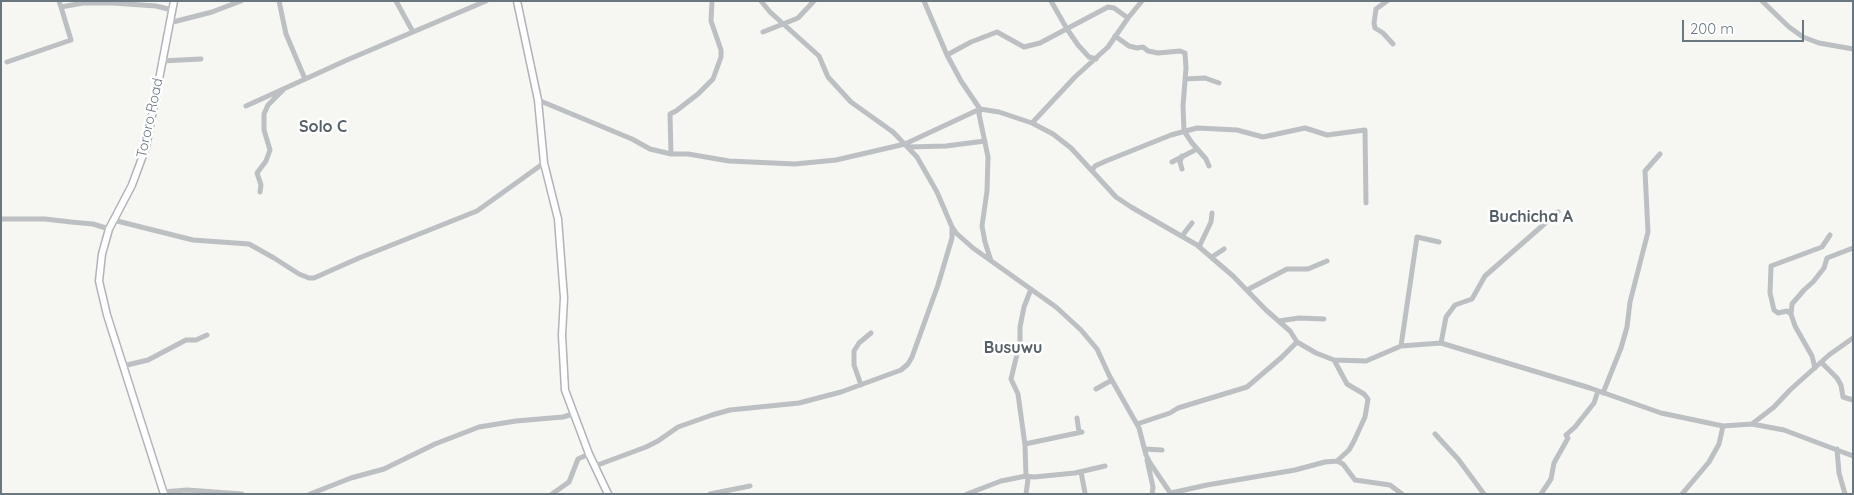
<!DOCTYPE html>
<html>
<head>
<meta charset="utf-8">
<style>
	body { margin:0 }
	#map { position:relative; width:1854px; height:495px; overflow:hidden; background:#f6f6f3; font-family:Quicksand,sans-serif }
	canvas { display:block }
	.frame { position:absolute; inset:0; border:2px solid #697781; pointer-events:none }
	.scale { position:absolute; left:1682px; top:20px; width:122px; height:22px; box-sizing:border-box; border:2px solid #697781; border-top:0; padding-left:6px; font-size:15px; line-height:18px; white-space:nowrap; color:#697781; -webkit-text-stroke:4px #fff; paint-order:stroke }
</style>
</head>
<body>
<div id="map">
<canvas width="1854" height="495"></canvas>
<div class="frame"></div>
<div class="scale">200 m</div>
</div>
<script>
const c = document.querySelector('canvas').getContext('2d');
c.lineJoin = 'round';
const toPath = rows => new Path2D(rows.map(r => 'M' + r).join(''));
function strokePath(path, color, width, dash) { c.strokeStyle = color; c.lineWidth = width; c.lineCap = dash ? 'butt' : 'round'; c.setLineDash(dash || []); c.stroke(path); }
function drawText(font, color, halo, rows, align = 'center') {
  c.font = font + ' Quicksand,sans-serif'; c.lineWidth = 5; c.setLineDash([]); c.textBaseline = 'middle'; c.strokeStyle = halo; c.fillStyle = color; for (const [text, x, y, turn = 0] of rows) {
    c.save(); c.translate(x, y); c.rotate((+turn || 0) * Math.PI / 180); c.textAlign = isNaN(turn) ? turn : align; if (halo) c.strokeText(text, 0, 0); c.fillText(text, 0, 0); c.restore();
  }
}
const major = toPath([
	[517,1,538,100,544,163,558,219,564,298,562,335,565,390,589,454,608,494],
	[164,494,107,315,99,281,102,254,109,229,132,185,146,147,174,1]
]);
strokePath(major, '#b0b4b7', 9);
strokePath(toPath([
	[59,1,61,7,83,3,113,3,156,6,172,10],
	[279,1,286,34,305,79],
	[396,1,413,32],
	[761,1,770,12,819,56,828,77,851,102,893,132,917,157,937,192,952,227,956,233,973,248,1056,307,1081,330,1097,349,1109,375,1139,428,1146,455,1150,463,1171,494],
	[924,1,947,55,961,81,980,109,979,114,988,157,987,191,982,226,985,242,991,261],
	[1051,1,1067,29,1078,45,1089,57,1096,59],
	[1387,1,1376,9,1374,23,1375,28,1383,33,1393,44],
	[1762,1,1789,27,1803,37,1819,43,1853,49],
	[169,23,212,12,241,1],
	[763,32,798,18,814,1],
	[1115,36,1129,46,1137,48,1143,47,1148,51,1158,53,1180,51,1185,53,1186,68,1183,106,1184,131,1192,143,1206,159,1209,166],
	[947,55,971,42,997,32,1024,47,1040,43,1108,7,1114,8,1128,18],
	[161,61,201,59],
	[7,62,71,40,61,7],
	[1185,79,1205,78,1219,83],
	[538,100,632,139,650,149,671,154,688,154,729,161,795,164,836,160,905,144,980,109,999,112,1032,123,1053,134,1071,148,1116,197,1131,207,1197,245,1233,276,1266,310,1290,331,1297,342,1316,353,1334,360,1366,361,1401,346,1441,343,1590,388,1661,413,1723,426,1752,424,1774,407,1790,390,1829,355,1853,338],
	[246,106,347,60,486,1],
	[1032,123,1075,77,1108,47,1128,18,1142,1],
	[908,147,946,146,985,141],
	[671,154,670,114,676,111,698,94,713,79,721,57,721,50,711,21,712,1],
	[1172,162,1197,149],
	[1182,169,1180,162,1182,156],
	[1092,171,1095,166,1106,161,1171,135,1197,128,1237,130,1263,137,1305,128,1327,135,1365,130,1366,203],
	[260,192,261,185,257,173,266,161,270,150,264,130,264,114,268,105,284,89],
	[1,219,45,219,71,222,93,224,109,229],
	[113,220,193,240,249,244,274,258,299,274,309,278,314,278,359,258,477,211,544,163],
	[1182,236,1192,223],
	[1199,247,1211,222,1212,213],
	[1212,257,1224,249],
	[1247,290,1287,269,1308,269,1327,261],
	[1791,314,1792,304,1804,290,1813,282,1824,268,1827,258,1853,248],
	[1279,321,1299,318,1324,319],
	[1441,343,1446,317,1455,305,1472,299,1485,276,1558,212],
	[1401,346,1417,237,1439,242],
	[1334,360,1347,384,1364,394,1368,399,1365,417,1354,441,1349,450,1337,461],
	[1822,363,1837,378,1841,385,1843,397,1853,400],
	[123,366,148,360,186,340,196,340,207,335],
	[1815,368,1812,356,1795,326,1791,314,1787,311,1778,313,1774,310,1770,293,1771,266,1822,247,1830,235],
	[861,385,854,365,854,351,859,343,871,333],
	[1096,389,1112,380],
	[1603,393,1621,348,1627,327,1630,302,1648,232,1645,171,1660,154],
	[1077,418,1079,432],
	[1137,424,1170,413,1178,408,1247,387,1282,357,1297,342],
	[1752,424,1784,430,1853,456],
	[1435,434,1458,459,1484,494],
	[1025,444,1082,432],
	[1145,449,1162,450],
	[1837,449,1839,473,1845,494],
	[1147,460,1153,487,1152,494],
	[595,466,646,447,658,441,678,427,712,415,730,410,799,403,841,392,901,370,908,364,912,357,938,285,952,238,952,228],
	[1081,472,1085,493],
	[163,492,187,490,242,494],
	[1171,493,1207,485,1295,470,1325,462,1337,461,1343,464,1355,480,1390,485,1402,494],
	[310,494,351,478,384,469,435,444,479,427,516,421,563,417,573,414],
	[552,494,569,482,578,459,589,454],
	[710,494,750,486],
	[967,494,1001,481,1026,476,1034,477,1075,473,1105,466],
	[1026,494,1028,479,1026,476,1025,445,1018,394,1011,379,1020,342,1020,327,1024,307,1031,289],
	[1541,494,1551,479,1554,463,1568,438,1566,435,1575,427,1594,403,1598,391],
	[1682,494,1709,462,1719,444,1723,426]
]), '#bcc0c3', 5);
strokePath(major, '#fff', 6);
drawText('14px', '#697781', '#fff', [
	["Tororo Road",150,118,-78]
]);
drawText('bold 16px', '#566067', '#fff', [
	["Solo C",323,127],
	["Buchicha A",1531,217],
	["Busuwu",1013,348]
]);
</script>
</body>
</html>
